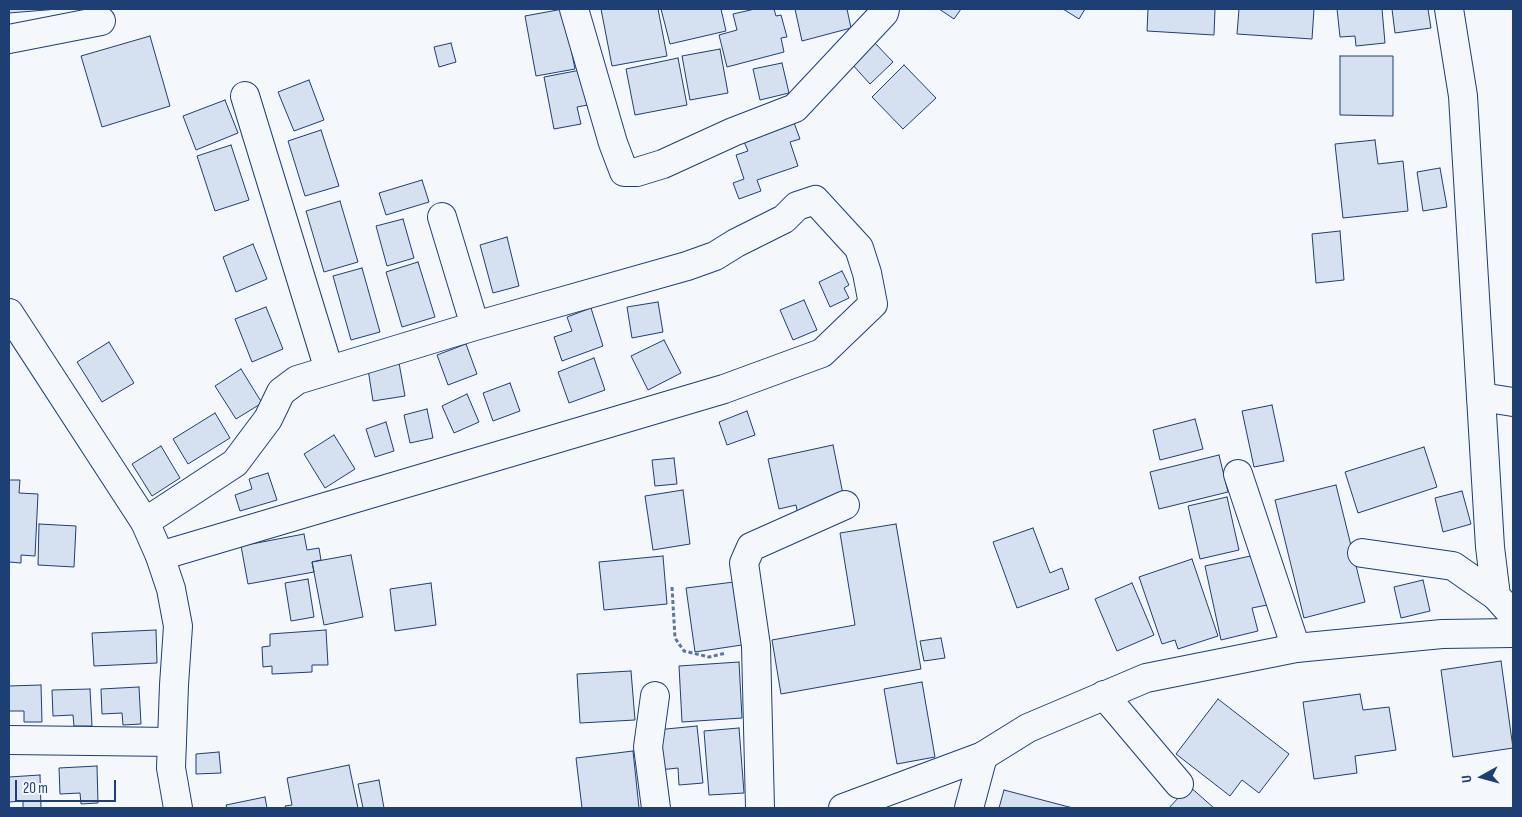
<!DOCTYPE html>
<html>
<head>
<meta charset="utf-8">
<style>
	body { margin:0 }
	#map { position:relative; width:1522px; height:817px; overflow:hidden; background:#f4f7fb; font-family:"Sofia Sans Condensed",sans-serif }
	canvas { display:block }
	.frame { position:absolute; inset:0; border:10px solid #1d3f73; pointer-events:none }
	.north { position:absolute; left:1457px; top:752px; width:50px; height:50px; -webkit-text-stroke:4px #f4f7fb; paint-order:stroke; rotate:263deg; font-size:14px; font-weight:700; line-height:20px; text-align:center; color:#1d3f73 }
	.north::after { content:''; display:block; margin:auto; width:18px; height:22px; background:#1d3f73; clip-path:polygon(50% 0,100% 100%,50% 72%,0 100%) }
	.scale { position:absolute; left:15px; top:780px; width:101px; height:22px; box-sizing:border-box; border:2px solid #1d3f73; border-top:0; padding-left:6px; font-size:15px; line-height:18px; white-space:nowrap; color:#1d3f73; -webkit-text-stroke:4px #f4f7fb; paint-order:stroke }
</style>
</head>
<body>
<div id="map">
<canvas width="1522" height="817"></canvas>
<div class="frame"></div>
<div class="north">U</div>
<div class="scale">20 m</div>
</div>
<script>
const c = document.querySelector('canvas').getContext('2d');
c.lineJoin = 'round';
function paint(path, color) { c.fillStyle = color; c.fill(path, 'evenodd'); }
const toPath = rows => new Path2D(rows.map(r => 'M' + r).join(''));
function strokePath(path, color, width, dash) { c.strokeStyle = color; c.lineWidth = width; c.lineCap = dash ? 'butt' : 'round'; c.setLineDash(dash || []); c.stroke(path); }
const building = toPath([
	[9,9,58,9,9,13,9,9],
	[563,9,575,69,536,76,525,16,563,9],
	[601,9,658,9,667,56,612,66,601,9],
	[661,9,721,9,726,31,670,44,661,9],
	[755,9,774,9,776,16,781,15,787,37,781,38,784,52,727,67,719,35,737,30,733,14,755,9],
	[795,9,847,9,851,28,802,41,795,9],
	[939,9,961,9,954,19,939,9],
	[1063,9,1085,9,1079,19,1063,9],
	[1148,9,1215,9,1214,35,1147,31,1148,9],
	[1239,9,1314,9,1312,39,1237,34,1239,9],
	[1337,9,1382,9,1385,43,1356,46,1355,36,1340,37,1337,9],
	[1392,9,1428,9,1431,28,1395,33,1392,9],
	[150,36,170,106,102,127,81,56,150,36],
	[873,41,893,62,870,84,851,63,873,41],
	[451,43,456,62,439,67,434,47,451,43],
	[720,49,728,93,690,100,682,56,720,49],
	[1340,56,1393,56,1393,116,1340,115,1340,56],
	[678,58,687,105,635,115,626,69,678,58],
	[782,63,789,93,760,100,753,69,782,63],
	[904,65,936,98,903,129,872,97,904,65],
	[586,69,593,104,577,107,581,124,554,129,544,77,586,69],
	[309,80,324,120,294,131,278,92,309,80],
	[225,100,238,133,196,150,183,116,225,100],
	[793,120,800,139,790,142,798,166,757,180,761,191,739,199,733,183,744,179,736,155,748,151,742,137,793,120],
	[321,130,339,186,305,196,288,141,321,130],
	[1375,140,1378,164,1403,161,1408,211,1343,218,1335,144,1375,140],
	[231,145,249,200,215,211,197,156,231,145],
	[1440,168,1447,207,1423,211,1417,172,1440,168],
	[422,180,429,202,386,215,379,193,422,180],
	[340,201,358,262,324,272,306,211,340,201],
	[403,219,414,258,387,266,376,226,403,219],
	[1340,231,1344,280,1316,283,1312,234,1340,231],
	[507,237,519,286,493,293,480,245,507,237],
	[253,244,267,279,236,292,223,257,253,244],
	[418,262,435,317,402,327,386,272,418,262],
	[362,268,380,332,351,340,333,276,362,268],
	[842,271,849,285,844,288,849,298,830,307,819,282,842,271],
	[804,300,817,330,793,340,780,310,804,300],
	[658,302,663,332,632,338,627,307,658,302],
	[266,307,283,349,252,362,235,319,266,307],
	[591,308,603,346,562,361,554,337,572,331,567,317,591,308],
	[664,340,681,373,648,390,631,356,664,340],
	[109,342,134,383,102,402,77,362,109,342],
	[466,344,477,374,448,385,437,355,466,344],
	[594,358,605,390,569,403,558,372,594,358],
	[399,363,405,396,373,401,368,369,399,363],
	[241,369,262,403,236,419,215,386,241,369],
	[510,383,520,411,493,421,483,393,510,383],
	[467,394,479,422,454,433,442,406,467,394],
	[1272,405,1284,461,1254,467,1242,411,1272,405],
	[427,409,433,438,410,443,404,415,427,409],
	[747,411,755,435,727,445,719,422,747,411],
	[215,413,230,438,188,464,173,439,215,413],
	[1195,419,1203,449,1160,460,1153,430,1195,419],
	[386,422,394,451,375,457,366,429,386,422],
	[334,435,355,469,325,488,304,454,334,435],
	[833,445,843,494,798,516,796,505,779,509,768,459,833,445],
	[161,446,180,478,152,496,132,464,161,446],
	[1424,447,1437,487,1358,513,1345,472,1424,447],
	[1219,455,1228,492,1159,509,1150,472,1219,455],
	[674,458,677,484,655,486,652,460,674,458],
	[268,473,277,500,240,511,235,495,252,489,249,479,268,473],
	[9,480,20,480,19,493,38,494,35,556,21,555,21,563,9,562,9,480],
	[1336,485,1365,602,1304,618,1275,500,1336,485],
	[683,490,690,544,653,550,645,496,683,490],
	[1462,491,1471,524,1443,532,1435,498,1462,491],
	[1227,497,1239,550,1200,559,1188,506,1227,497],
	[39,524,76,526,74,567,38,565,39,524],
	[896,524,921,669,781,694,772,640,855,625,840,533,896,524],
	[1033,528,1050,573,1062,568,1069,589,1017,608,993,542,1033,528],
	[304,534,307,550,319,548,321,560,312,562,314,572,248,584,241,546,304,534],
	[351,555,363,617,324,625,312,562,351,555],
	[1255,555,1267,605,1252,608,1258,631,1221,640,1205,566,1255,555],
	[663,556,667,604,604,610,599,562,663,556],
	[1192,559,1218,636,1178,649,1175,640,1162,644,1139,577,1192,559],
	[308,579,314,617,291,621,285,583,308,579],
	[1423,580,1430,611,1401,618,1394,587,1423,580],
	[734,582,742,645,695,652,686,588,734,582],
	[431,583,436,625,395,631,390,589,431,583],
	[1132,583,1154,635,1117,651,1095,599,1132,583],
	[156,630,157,663,94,666,92,633,156,630],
	[326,630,328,665,312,665,312,672,272,674,272,666,263,667,262,647,270,646,270,634,326,630],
	[941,638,945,658,924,661,920,641,941,638],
	[1501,661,1513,748,1453,757,1441,670,1501,661],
	[739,662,742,718,682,722,679,666,739,662],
	[631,671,635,720,580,723,577,674,631,671],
	[922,682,935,757,897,764,884,689,922,682],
	[41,685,42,722,24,722,24,711,9,711,9,686,41,685],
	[139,687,141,724,123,725,122,713,102,714,101,689,139,687],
	[90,689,92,726,74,726,73,715,53,716,52,690,90,689],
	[1360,694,1363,710,1389,707,1396,750,1355,756,1357,773,1314,779,1303,702,1360,694],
	[1218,699,1289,754,1259,793,1242,780,1230,796,1176,754,1218,699],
	[697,726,703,783,679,785,678,768,659,770,656,730,697,726],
	[739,728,744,793,709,795,704,731,739,728],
	[633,751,639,808,582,808,576,758,633,751],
	[219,752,221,773,196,774,196,754,219,752],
	[349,765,358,808,286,808,285,806,292,805,287,778,349,765],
	[97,766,98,803,81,804,80,793,60,794,59,768,97,766],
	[40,775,41,808,23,808,23,801,9,802,9,777,40,775],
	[379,780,384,808,363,808,358,784,379,780],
	[1189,786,1214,808,1169,808,1189,786],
	[1004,790,1073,808,999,808,1004,790],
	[265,797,267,808,227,808,226,805,265,797]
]);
paint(building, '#d5e0f0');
strokePath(building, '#1d3f73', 1);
const street = toPath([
	[574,9,613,143,624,172,637,172,663,164,733,132,795,108,884,13,885,9],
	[9,39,101,21],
	[245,96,329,370],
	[442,217,475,326],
	[1481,397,1513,402],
	[1238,474,1296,648],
	[145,522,235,463,268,419,281,392,297,380,475,326,687,266,715,256,736,243,784,219,797,206,815,200,859,248,867,273,873,304,822,353,724,389,160,556],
	[1362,553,1453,566,1496,596],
	[1104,695,1179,784],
	[655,696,648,747,656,808],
	[9,740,172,742],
	[760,808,756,646,744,563,751,547,845,505],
	[969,808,983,756]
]);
const secondary = toPath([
	[1449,9,1463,96,1490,547,1496,596,1513,615],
	[9,313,145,522,160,556,171,589,178,626,174,685,171,768,178,808],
	[843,808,983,756,1028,728,1146,678,1296,648,1442,634,1513,633]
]);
strokePath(street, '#1d3f73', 30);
strokePath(secondary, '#1d3f73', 30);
strokePath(toPath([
	[672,587,675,638,684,651,709,657,726,653]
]), '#5e769c', 3, [4, 2.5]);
strokePath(street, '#f4f7fb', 28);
strokePath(secondary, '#f4f7fb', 28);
</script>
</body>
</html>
